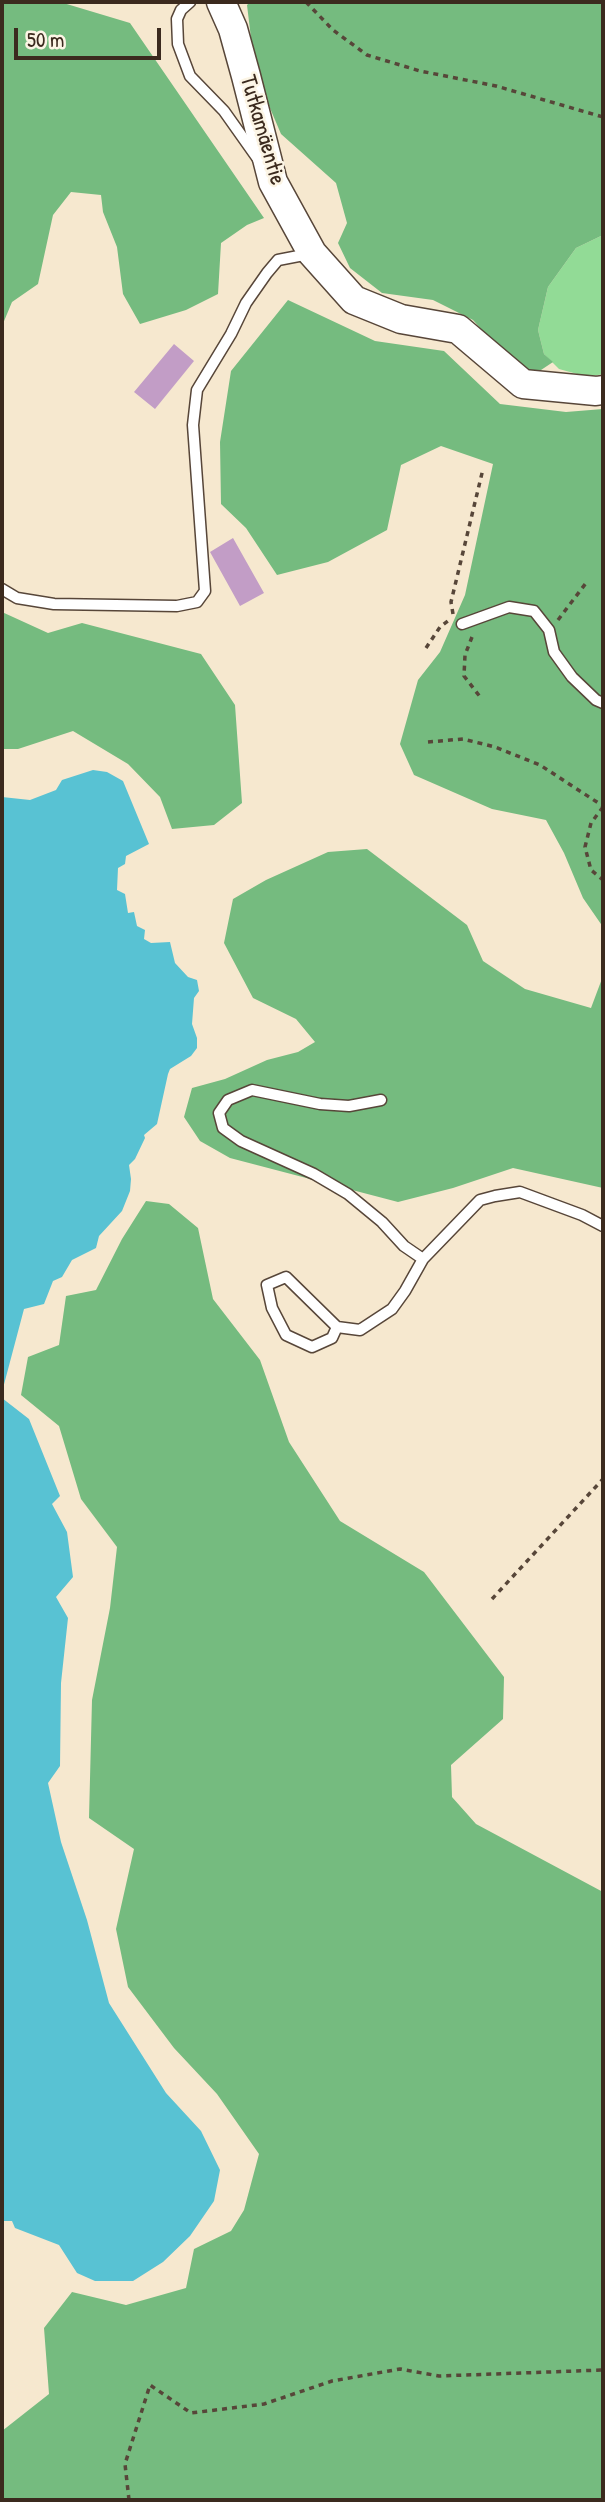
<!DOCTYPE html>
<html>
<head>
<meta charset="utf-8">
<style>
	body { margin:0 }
	#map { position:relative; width:605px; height:2502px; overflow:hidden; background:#f6e8cf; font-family:"Patrick Hand",sans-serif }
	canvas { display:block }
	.frame { position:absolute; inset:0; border:4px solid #3b2a1e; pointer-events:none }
	.scale { position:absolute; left:14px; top:28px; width:147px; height:32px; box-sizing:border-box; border:4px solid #3b2a1e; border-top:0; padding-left:9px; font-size:21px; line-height:24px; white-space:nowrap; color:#3b2a1e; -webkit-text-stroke:5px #fcf5e5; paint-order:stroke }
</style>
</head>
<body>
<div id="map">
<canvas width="605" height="2502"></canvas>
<div class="frame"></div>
<div class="scale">50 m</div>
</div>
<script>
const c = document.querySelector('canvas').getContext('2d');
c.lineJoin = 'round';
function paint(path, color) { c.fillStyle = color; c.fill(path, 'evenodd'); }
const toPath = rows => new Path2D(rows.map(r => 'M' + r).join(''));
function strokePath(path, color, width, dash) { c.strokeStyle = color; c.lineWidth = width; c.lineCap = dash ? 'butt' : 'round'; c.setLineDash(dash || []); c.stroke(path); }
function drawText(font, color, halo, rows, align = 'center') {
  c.font = font + ' "Patrick Hand",sans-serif'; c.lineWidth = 5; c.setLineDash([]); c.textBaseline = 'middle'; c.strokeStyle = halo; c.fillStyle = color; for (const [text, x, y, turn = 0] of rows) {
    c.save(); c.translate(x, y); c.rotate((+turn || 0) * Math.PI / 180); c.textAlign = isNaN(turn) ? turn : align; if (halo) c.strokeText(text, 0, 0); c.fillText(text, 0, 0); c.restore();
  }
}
paint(toPath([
	[603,235,603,374,588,377,559,369,544,354,538,330,548,287,576,248]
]), '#92db96');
paint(toPath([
	[2,2,60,2,130,23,264,218,247,225,221,243,218,294,186,310,140,324,123,294,117,247,103,212,101,195,71,192,53,215,38,284,12,302,2,326,2,101,4,94,2,90],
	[250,2,603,2,603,235,576,248,548,287,538,330,544,354,553,362,538,372,514,366,473,320,433,300,382,293,350,268,338,243,347,223,336,183,281,134,264,94,251,38,247,5],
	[288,300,375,341,444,351,500,404,566,412,603,409,603,927,583,898,564,853,546,820,492,809,414,775,400,744,418,680,440,652,465,595,493,464,441,446,401,465,387,530,328,562,277,575,246,528,221,504,220,442,231,371],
	[2,612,48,633,82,623,201,654,235,705,242,803,214,825,172,829,160,797,128,764,73,731,18,749,2,749],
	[367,849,467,925,483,961,525,989,591,1008,603,976,603,1188,513,1168,453,1188,398,1202,230,1158,200,1141,184,1117,192,1088,225,1079,267,1060,298,1052,315,1042,296,1019,253,998,224,943,233,899,266,880,328,852],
	[146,1201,169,1204,198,1228,213,1299,260,1360,289,1442,340,1521,424,1572,504,1677,503,1719,451,1765,452,1797,476,1824,603,1892,603,2500,2,2500,2,2431,49,2394,44,2328,72,2292,126,2305,186,2288,194,2249,231,2231,244,2210,259,2154,217,2094,174,2048,128,1987,116,1929,134,1849,89,1818,92,1700,110,1608,117,1547,81,1499,59,1426,21,1395,28,1357,59,1345,66,1296,96,1290,122,1239]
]), '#75bb7f');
paint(toPath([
	[93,770,107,772,123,781,149,844,126,856,125,864,118,868,117,890,125,894,128,913,134,912,137,926,145,930,144,939,151,943,170,942,175,963,188,977,197,980,199,991,194,998,192,1024,197,1038,197,1048,191,1056,170,1069,168,1074,157,1124,144,1135,145,1138,135,1159,129,1165,131,1179,130,1191,122,1211,99,1236,96,1248,72,1260,62,1277,53,1281,44,1304,24,1309,2,1392,2,797,30,800,56,790,62,780],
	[2,1398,29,1419,60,1496,52,1504,67,1532,73,1577,56,1597,68,1618,61,1683,60,1766,48,1783,61,1842,87,1920,109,2003,166,2093,201,2131,220,2170,214,2201,190,2236,163,2262,133,2281,95,2281,77,2273,59,2245,15,2228,12,2221,2,2221]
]), '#58c2d3');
paint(toPath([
	[174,344,194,361,155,409,134,392],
	[233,538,264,593,240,606,210,552]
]), '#c29dc6');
const service = toPath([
	[190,2,181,10,177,19,178,44,190,76,224,111,258,159],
	[2,589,17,598,54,604,177,606,197,602,205,591,193,425,197,390,231,334,246,303,267,273,278,260,309,254],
	[462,624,509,607,534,611,549,630,554,652,572,677,596,700,603,703],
	[381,1100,349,1106,320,1104,252,1090,228,1100,219,1113,223,1128,241,1141,314,1174,348,1194,382,1222,404,1246,423,1259,480,1200,495,1196,520,1192,582,1215,603,1226],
	[337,1327,332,1338,312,1347,286,1335,272,1308,267,1285,286,1277,337,1327,360,1330,392,1309,405,1291,423,1259]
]);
const tertiary = toPath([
	[221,2,233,29,246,76,273,182,312,253,354,300,401,319,458,329,523,384,596,391,603,390]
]);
strokePath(service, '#574639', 13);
strokePath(tertiary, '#574639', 31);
strokePath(toPath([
	[306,2,333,30,367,55,420,71,496,86,603,117],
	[453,614,451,602,483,469],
	[558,620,586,583],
	[472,637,465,655,464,676,481,698],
	[426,648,440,627,449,620],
	[428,742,463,739,495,747,540,765,603,806],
	[603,807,591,823,585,847,591,870,603,880],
	[492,1599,603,1479],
	[129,2500,125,2464,150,2385,191,2413,264,2404,332,2381,400,2369,439,2376,603,2370]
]), '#574639', 3.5, [5, 5]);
strokePath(service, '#fff', 10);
strokePath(tertiary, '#fff', 28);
drawText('23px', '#3b2a1e', '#fcf5e5', [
	["Tutkamäentie",262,130,74]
]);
</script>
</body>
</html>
